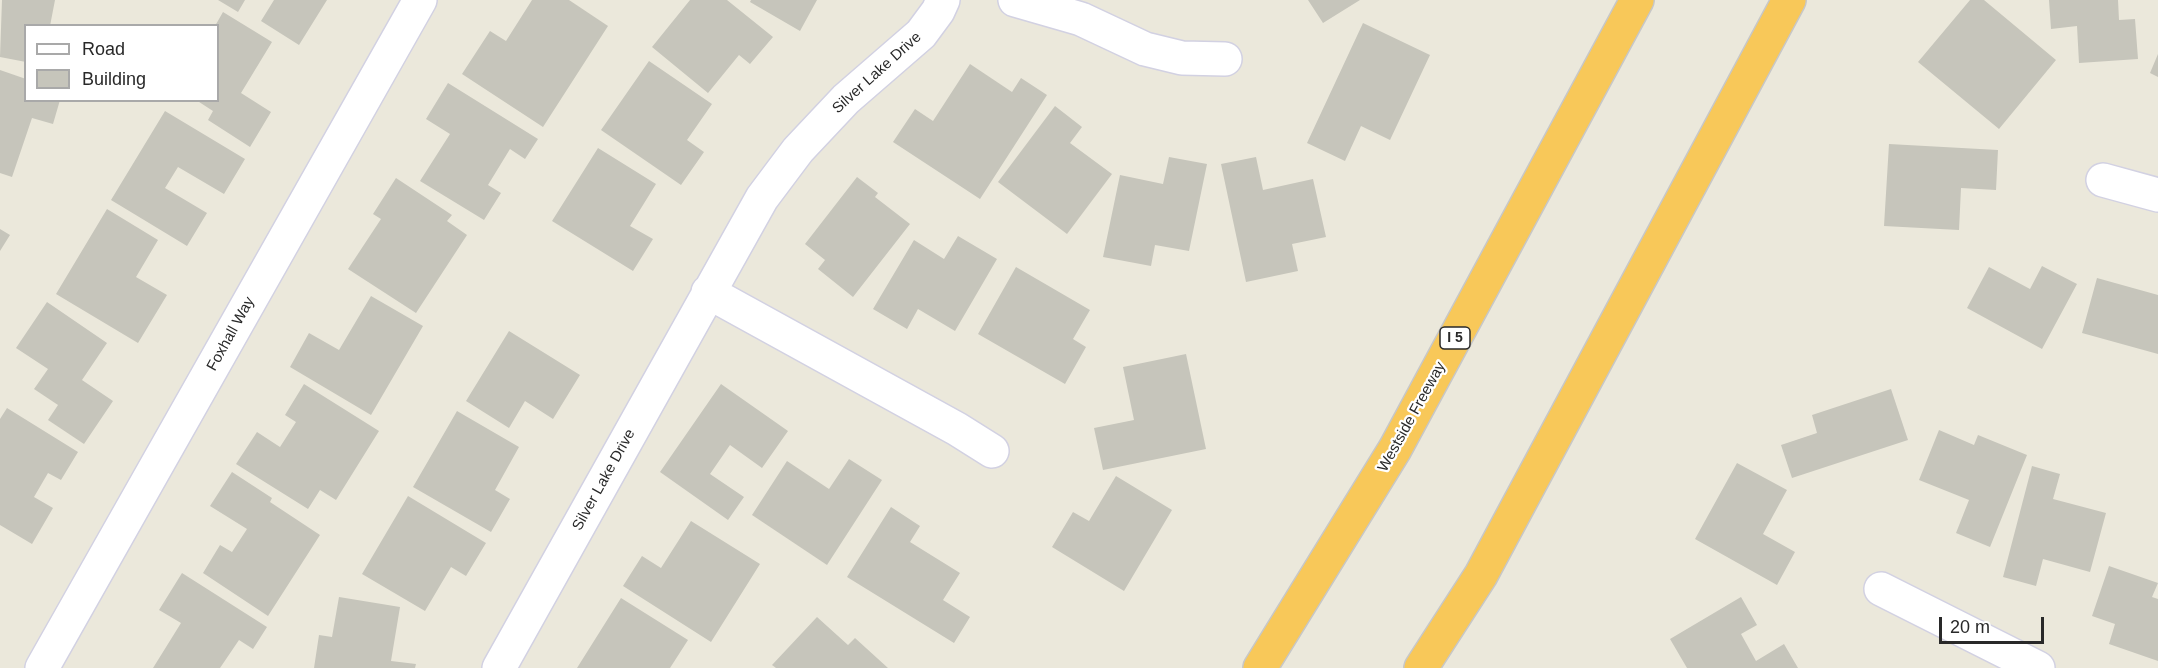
<!DOCTYPE html>
<html>
<head>
<meta charset="utf-8">
<style>
	body { margin:0 }
	#map { position:relative; width:2158px; height:668px; overflow:hidden; background:#ebe8db; font-family:Arial,sans-serif }
	canvas { display:block }
	.legend { position:absolute; left:24px; top:24px; width:195px; height:78px; box-sizing:border-box; background:#fff; border:2px solid #a9a9a9; margin:0; padding:8px 10px; list-style:none; font-size:18px; color:#292929 }
	.legend li { display:flex; align-items:center; gap:12px; height:30px }
	.legend b { width:30px; border:2px solid #a9a9a9 }
	.scale { position:absolute; left:1939px; top:617px; width:105px; height:27px; box-sizing:border-box; border:3px solid #292929; border-top:0; padding-left:8px; font-size:18px; line-height:21px; white-space:nowrap; color:#292929; -webkit-text-stroke:4px #fff; paint-order:stroke }
</style>
</head>
<body>
<div id="map">
<canvas width="2158" height="668"></canvas>
<ul class="legend">
<li><b style="height:8px;background:#fff"></b>Road</li>
<li><b style="height:16px;background:#c6c5bb"></b>Building</li>
</ul>
<div class="scale">20 m</div>
</div>
<script>
const c = document.querySelector('canvas').getContext('2d');
c.lineJoin = 'round';
function paint(path, color) { c.fillStyle = color; c.fill(path, 'evenodd'); }
const toPath = rows => new Path2D(rows.map(r => 'M' + r).join(''));
function strokePath(path, color, width, dash) { c.strokeStyle = color; c.lineWidth = width; c.lineCap = dash ? 'butt' : 'round'; c.setLineDash(dash || []); c.stroke(path); }
function drawText(font, color, halo, rows, align = 'center') {
  c.font = font + ' Arial,sans-serif'; c.lineWidth = 4.5; c.setLineDash([]); c.textBaseline = 'middle'; c.strokeStyle = halo; c.fillStyle = color; for (const [text, x, y, turn = 0] of rows) {
    c.save(); c.translate(x, y); c.rotate((+turn || 0) * Math.PI / 180); c.textAlign = isNaN(turn) ? turn : align; if (halo) c.strokeText(text, 0, 0); c.fillText(text, 0, 0); c.restore();
  }
}
paint(toPath([
	[2,0,55,0,50,26,26,26,26,62,0,57],
	[218,0,245,0,238,12],
	[274,0,327,0,299,45,261,21],
	[532,0,569,0,608,26,543,127,462,74,490,31,506,41],
	[690,0,727,0,773,37,750,64,739,55,708,93,652,47],
	[751,0,817,0,800,31,750,2],
	[1308,0,1360,0,1323,23],
	[1970,0,1984,0,2056,60,1999,129,1918,62],
	[2049,0,2118,0,2119,20,2135,19,2138,59,2079,63,2077,26,2051,29],
	[223,12,272,42,241,93,271,112,250,147,208,120,213,111,196,100,218,100,218,26,215,26],
	[1363,23,1430,55,1390,140,1361,126,1345,161,1307,143],
	[2158,54,2158,77,2150,73],
	[649,61,712,104,687,140,704,152,681,185,601,130],
	[970,64,1012,92,1021,78,1047,95,980,199,893,142,915,109,933,121],
	[0,70,26,79,26,100,60,100,53,124,32,118,12,177,0,173],
	[448,83,538,139,525,159,510,149,488,185,501,193,484,220,420,181,450,134,426,119],
	[1055,106,1082,127,1070,143,1112,174,1067,234,998,182],
	[165,111,245,159,224,194,178,167,165,188,207,213,187,246,111,200],
	[1889,144,1998,150,1996,190,1961,188,1959,230,1884,226],
	[598,148,656,184,630,226,653,239,633,271,552,221],
	[1169,157,1207,164,1189,251,1155,245,1151,266,1103,257,1120,175,1163,184],
	[1256,157,1263,190,1313,179,1326,237,1292,244,1298,271,1246,282,1221,164],
	[857,177,878,193,875,197,910,224,853,297,818,269,825,260,805,244],
	[396,178,452,215,447,221,467,235,416,313,348,269,381,219,373,214],
	[107,209,158,240,136,277,167,295,138,343,56,294],
	[0,229,10,235,0,251],
	[958,236,997,259,955,331,918,309,907,329,873,309,914,240,944,259],
	[2042,266,2077,284,2042,349,1967,308,1989,267,2030,289],
	[1016,267,1090,310,1073,339,1086,347,1065,384,978,334],
	[2097,278,2158,295,2158,354,2082,333],
	[371,296,423,326,371,415,290,367,309,333,339,350],
	[47,302,107,343,82,380,113,401,84,444,48,420,58,405,34,389,48,369,16,348],
	[509,331,580,375,553,419,525,401,509,428,466,401],
	[1186,354,1206,449,1103,470,1094,428,1134,420,1123,367],
	[304,384,379,431,336,500,320,490,308,509,236,464,257,432,280,447,296,422,285,415],
	[721,384,788,431,762,468,730,445,710,474,744,497,728,520,660,472],
	[1891,389,1908,440,1792,478,1781,445,1817,433,1812,415],
	[7,408,78,452,61,480,48,473,34,497,53,508,32,544,0,525,0,419],
	[457,411,519,447,495,490,510,499,491,532,413,487],
	[1939,430,1974,445,1978,435,2027,455,1990,547,1956,533,1969,500,1919,480],
	[849,459,882,480,827,565,752,515,787,461,829,489],
	[1737,463,1787,490,1763,534,1795,552,1777,585,1695,539],
	[2032,466,2060,474,2053,499,2106,513,2090,572,2043,559,2036,586,2003,577],
	[232,472,272,498,270,502,320,535,268,616,203,573,220,545,232,552,247,529,210,506],
	[1116,476,1172,510,1124,591,1052,547,1073,512,1089,521],
	[408,496,486,543,466,576,451,567,425,611,362,574],
	[891,507,920,526,910,542,960,573,943,600,970,617,954,643,847,577],
	[691,521,760,564,711,642,623,586,642,556,661,568],
	[2109,566,2158,583,2152,597,2158,599,2158,661,2109,644,2115,624,2092,616],
	[182,573,267,627,253,649,239,640,220,668,153,668,181,623,159,610],
	[339,597,400,607,391,661,416,664,415,668,314,668,319,635,332,637],
	[1741,597,1757,625,1741,634,1756,661,1784,644,1798,668,1687,668,1670,639],
	[621,598,688,640,670,668,577,668],
	[817,617,848,645,855,638,888,668,776,668,772,665]
]), '#c6c5bb');
const street = toPath([
	[1015,0,1081,19,1145,49,1182,58,1225,59],
	[2103,180,2158,195],
	[708,292,957,429,992,451],
	[1881,589,2038,668],
	[42,668,420,0],
	[499,668,762,198,798,150,846,99,921,34,938,11,943,0]
]);
const highway = toPath([
	[1260,668,1395,449,1637,0],
	[1421,668,1481,575,1789,0]
]);
strokePath(street, '#d2d1e2', 36);
strokePath(highway, '#c7c7c7', 36);
strokePath(street, '#fff', 33);
strokePath(highway, '#f8c859', 33);
for (const [x, y, w] of [
	[1455,338,30]
]) { const box = new Path2D(); box.roundRect(x - w / 2, y - 11, w, 22, 4.5); c.fillStyle = '#fff'; c.fill(box); strokePath(box, '#292929', 1.5); }
drawText('bold 14px', '#292929', null, [
	["I 5",1455,338]
]);
drawText('15px', '#292929', '#fff', [
	["Silver Lake Drive",877,73,-42],
	["Foxhall Way",231,334,-61],
	["Westside Freeway",1412,417,-61],
	["Silver Lake Drive",604,480,-61]
]);
</script>
</body>
</html>
